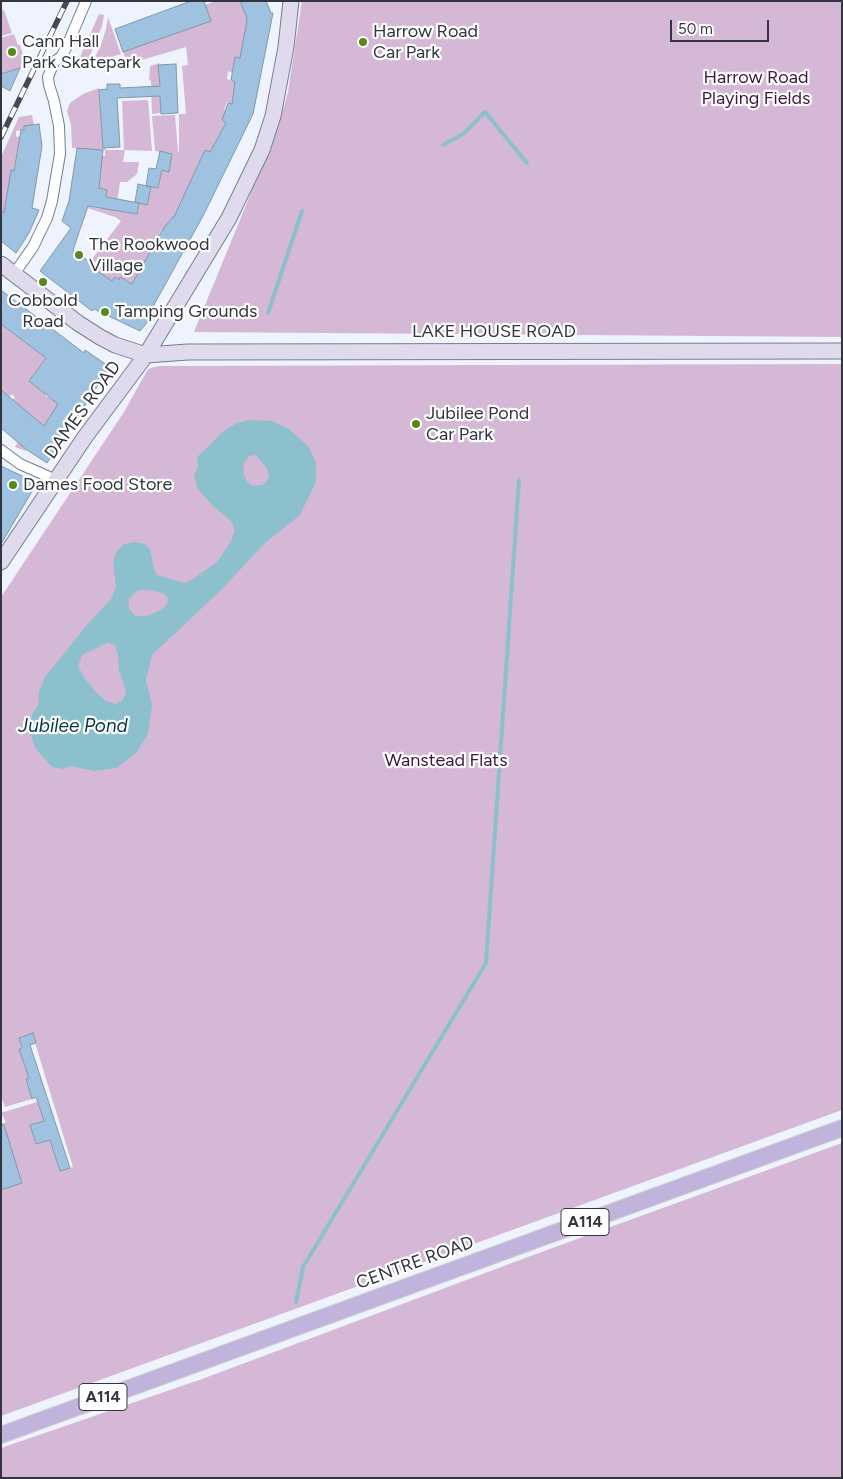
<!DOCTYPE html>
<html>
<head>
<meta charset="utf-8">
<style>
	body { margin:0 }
	#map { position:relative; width:843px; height:1479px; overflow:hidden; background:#eff3fd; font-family:Figtree,sans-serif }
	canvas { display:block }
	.frame { position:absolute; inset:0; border:2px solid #333640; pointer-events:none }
	.scale { position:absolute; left:670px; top:20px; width:99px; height:22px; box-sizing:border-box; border:2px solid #333640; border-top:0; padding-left:6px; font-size:15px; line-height:18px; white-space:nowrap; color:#333640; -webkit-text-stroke:4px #fff; paint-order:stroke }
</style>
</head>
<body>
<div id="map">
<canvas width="843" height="1479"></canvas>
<div class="frame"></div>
<div class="scale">50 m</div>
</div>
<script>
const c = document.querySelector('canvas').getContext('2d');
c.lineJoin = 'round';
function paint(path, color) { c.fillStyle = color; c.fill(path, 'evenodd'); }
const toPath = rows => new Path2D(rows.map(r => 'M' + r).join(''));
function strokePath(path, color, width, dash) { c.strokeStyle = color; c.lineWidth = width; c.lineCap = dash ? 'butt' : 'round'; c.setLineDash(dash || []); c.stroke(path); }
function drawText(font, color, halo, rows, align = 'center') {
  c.font = font + ' Figtree,sans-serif'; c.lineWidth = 4.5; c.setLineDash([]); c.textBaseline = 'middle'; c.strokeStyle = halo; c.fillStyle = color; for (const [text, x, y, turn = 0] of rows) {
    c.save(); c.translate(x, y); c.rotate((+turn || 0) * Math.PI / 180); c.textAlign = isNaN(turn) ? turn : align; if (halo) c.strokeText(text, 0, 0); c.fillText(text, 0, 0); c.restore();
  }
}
paint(toPath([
	[216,1,240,1,244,10,253,7,247,20,245,33,249,59,235,57,233,73,228,71,227,79,235,82,234,89,240,107,227,102,224,110,227,112,222,120,226,123,214,144,211,153,205,150,203,154,206,155,200,164,198,164,181,221,173,217,170,221,174,236,162,229,159,234,162,236,130,291,124,288,127,281,120,277,119,280,115,278,112,281,95,271,99,265,94,261,82,278,76,280,121,221,115,217,69,202,100,209,107,190,95,187,100,175,101,169,97,169,91,155,105,156,105,150,72,148,71,125,67,111,70,103,83,94,99,88,103,148,105,148,106,150,124,150,122,101,148,100,152,151,125,150,123,162,139,162,137,174,127,182,120,182,116,210,137,214,139,203,147,204,151,187,158,188,161,170,169,172,172,154,155,151,152,116,175,115,178,152,179,152,179,114,186,114,182,66,188,65,186,47,128,64,123,52,210,21,205,5],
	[302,1,842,1,842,337,194,332,278,127,288,92],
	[4,10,12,33,1,36,1,11],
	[99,14,104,15,102,26,94,46,88,60,77,64],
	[108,17,121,54,92,63,101,45,106,29],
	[14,34,18,45,20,45,24,58,20,68,1,74,1,38],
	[159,63,161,113,152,114,151,81,149,80,150,66],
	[32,115,34,125,24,130,16,131,16,137,19,136,20,152,17,152,14,168,22,169,22,227,1,211,1,157,19,117],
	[1,319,13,328,10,331,17,336,52,349,29,381,46,394,45,396,51,398,59,404,45,424,51,428,31,444,26,451,15,447,33,417,12,401,15,397,12,394,9,397,1,393],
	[842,364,842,1110,1,1416,1,1190,22,1183,1,1128,1,1124,6,1122,1,1113,37,1102,44,1121,30,1125,36,1144,50,1140,60,1171,73,1167,32,1033,19,1038,22,1047,19,1049,29,1078,26,1079,32,1099,5,1107,1,1096,1,597,124,412,148,369,158,366],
	[842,1143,842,1478,1,1478,1,1448,202,1379,536,1254]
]), '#d4b8d5');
paint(toPath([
	[248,420,272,421,289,429,308,446,316,463,316,482,300,515,265,543,222,589,152,655,146,680,152,705,148,734,136,753,117,768,94,771,71,766,64,769,52,767,35,748,30,732,32,714,38,706,39,691,45,677,86,626,111,599,116,587,113,562,116,552,124,544,135,542,145,544,150,549,154,570,157,575,185,583,193,579,217,562,231,541,235,531,231,521,213,506,198,489,194,476,198,467,197,457,209,446,221,433,235,424],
	[256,455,267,469,269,476,267,481,262,485,253,486,247,482,243,472,244,463,249,456],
	[138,590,148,590,163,593,168,598,167,605,161,610,147,616,135,616,129,609,129,598],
	[107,643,115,645,118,656,119,671,126,691,123,700,116,704,106,701,96,692,85,679,78,666,82,655]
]), '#8dc0cd');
strokePath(toPath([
	[443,145,463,134,485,112,527,163],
	[268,313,302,211],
	[296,1302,303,1267,486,963,519,480]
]), '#8dc0cd', 4);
const building = toPath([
	[191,1,204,1,211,21,123,52,115,29,191,1],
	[240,1,266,1,271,13,273,13,253,114,203,216,150,312,154,314,140,331,94,309,92,311,40,271,71,228,62,221,69,201,77,148,103,150,99,188,107,190,106,197,139,203,137,214,88,206,73,250,98,268,96,270,112,281,115,277,119,280,120,277,132,284,163,229,173,217,174,217,205,150,210,152,226,123,222,120,228,103,232,104,235,82,231,80,235,57,240,58,246,26,247,18,240,1],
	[176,64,178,113,161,114,160,96,117,98,120,147,103,148,99,90,107,89,107,84,120,84,120,88,160,86,158,65,176,64],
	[20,68,10,91,1,86,1,74,20,68],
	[39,124,42,146,32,208,39,210,29,233,16,253,1,241,1,211,4,213,11,170,14,171,21,130,24,130,24,126,39,124],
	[160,151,172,154,169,172,162,170,158,188,146,186,149,168,156,169,160,151],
	[138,184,151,187,147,205,135,202,138,184],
	[1,290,84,353,85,350,110,367,47,463,27,450,1,428,1,390,44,426,58,404,29,381,46,358,1,324,1,290],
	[1,466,37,483,1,544,1,466],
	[33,1033,36,1043,30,1045,70,1168,60,1171,50,1140,36,1144,30,1125,44,1121,36,1097,32,1099,26,1079,29,1078,19,1049,22,1048,19,1038,33,1033],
	[1,1125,4,1125,22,1183,1,1190,1,1125]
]);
paint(building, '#9ec2df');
strokePath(building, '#8297a8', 1);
const street = toPath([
	[14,274,33,247,47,218,52,201,60,154,59,126,54,101,49,85,48,77,54,62,61,57,67,46,86,1],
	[1,450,20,464,56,480]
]);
const secondary = toPath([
	[1,264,78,323,100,337,115,345,146,355,188,352,842,351],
	[1,562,85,437,146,355,229,218,262,150,273,116,286,47,291,1]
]);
const primary = toPath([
	[1,1435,842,1128]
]);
strokePath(street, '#757d93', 12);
strokePath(secondary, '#757d93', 17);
strokePath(primary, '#d2d3d5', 18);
strokePath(street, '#fff', 10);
strokePath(secondary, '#e0daed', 15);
strokePath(primary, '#c0b4dc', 16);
const rail = toPath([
	[1,137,67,1]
]);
strokePath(rail, '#464953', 5.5);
strokePath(rail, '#fff', 4, [11]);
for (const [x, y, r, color] of [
	[363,42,5,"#56871b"],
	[12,52,5,"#56871b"],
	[79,255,5,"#56871b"],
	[43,282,5,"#56871b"],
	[105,312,5,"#56871b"],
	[416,424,5,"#56871b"],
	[13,485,5,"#56871b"]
]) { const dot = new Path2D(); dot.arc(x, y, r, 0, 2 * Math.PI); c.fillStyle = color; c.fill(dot); strokePath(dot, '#fff', 2); }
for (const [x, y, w] of [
	[585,1222,48],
	[103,1397,48]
]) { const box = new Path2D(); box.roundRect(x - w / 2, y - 13.5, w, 27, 4); c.fillStyle = '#fff'; c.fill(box); strokePath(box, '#333640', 1); }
drawText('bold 16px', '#333640', null, [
	["A114",585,1222],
	["A114",103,1397]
]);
drawText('18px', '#333640', '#fff', [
	["Harrow Road",373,32],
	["Car Park",373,53],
	["Cann Hall",22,42],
	["Park Skatepark",22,63],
	["The Rookwood",89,245],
	["Village",89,266],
	["Cobbold",43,301,"center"],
	["Road",43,322,"center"],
	["Tamping Grounds",115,312],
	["Jubilee Pond",426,414],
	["Car Park",426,435],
	["Dames Food Store",23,485]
], 'left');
drawText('18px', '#3e1841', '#fff', [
	["Harrow Road",756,78],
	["Playing Fields",756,99],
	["Wanstead Flats",446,761]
]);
drawText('18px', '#333640', '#fff', [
	["LAKE HOUSE ROAD",494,332],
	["DAMES ROAD",83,410,-54],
	["CENTRE ROAD",415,1263,-20]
]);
drawText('italic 19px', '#063741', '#fff', [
	["Jubilee Pond",73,726]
]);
</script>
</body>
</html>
